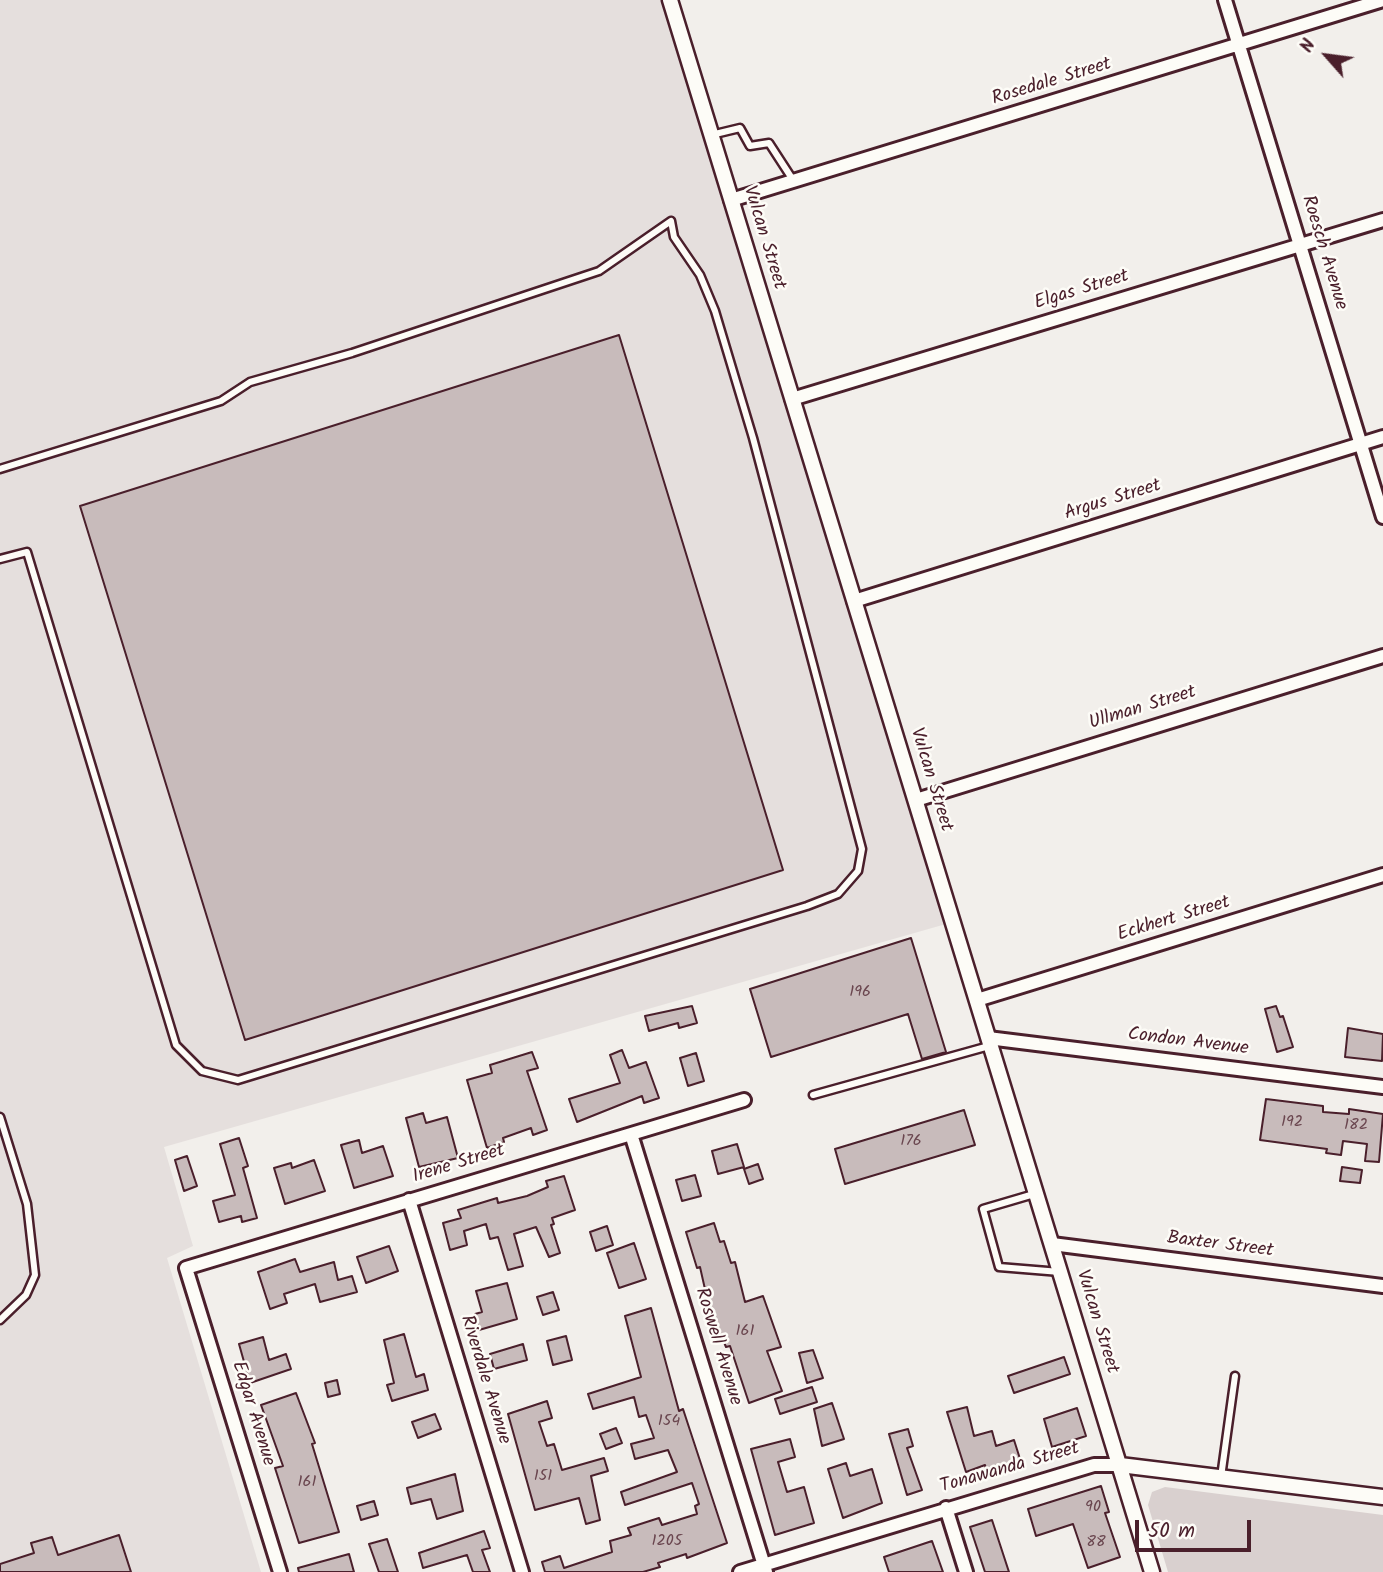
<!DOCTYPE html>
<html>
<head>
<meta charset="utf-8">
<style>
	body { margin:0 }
	#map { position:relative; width:1383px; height:1572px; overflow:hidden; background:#f2efeb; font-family:Kalam,sans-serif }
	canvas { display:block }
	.north { position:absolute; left:1292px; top:21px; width:70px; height:70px; -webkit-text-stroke:5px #fdfcf7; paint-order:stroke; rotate:298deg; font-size:19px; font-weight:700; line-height:28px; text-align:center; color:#4a1f2b }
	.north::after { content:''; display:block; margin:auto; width:24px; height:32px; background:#4a1f2b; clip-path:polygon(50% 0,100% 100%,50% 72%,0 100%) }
	.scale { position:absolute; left:1135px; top:1520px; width:116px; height:32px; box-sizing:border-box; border:4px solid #4a1f2b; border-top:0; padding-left:9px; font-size:21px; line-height:24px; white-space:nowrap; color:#4a1f2b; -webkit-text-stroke:5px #fdfcf7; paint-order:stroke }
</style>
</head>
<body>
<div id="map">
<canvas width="1383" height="1572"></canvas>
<div class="north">N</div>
<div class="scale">50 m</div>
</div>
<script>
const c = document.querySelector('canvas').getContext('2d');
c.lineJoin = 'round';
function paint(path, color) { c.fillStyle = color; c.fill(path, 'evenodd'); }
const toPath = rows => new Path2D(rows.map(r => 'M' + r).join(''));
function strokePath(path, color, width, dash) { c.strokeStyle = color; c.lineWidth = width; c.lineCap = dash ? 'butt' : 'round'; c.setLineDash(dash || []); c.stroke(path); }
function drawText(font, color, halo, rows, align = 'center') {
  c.font = font + ' Kalam,sans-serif'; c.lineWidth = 5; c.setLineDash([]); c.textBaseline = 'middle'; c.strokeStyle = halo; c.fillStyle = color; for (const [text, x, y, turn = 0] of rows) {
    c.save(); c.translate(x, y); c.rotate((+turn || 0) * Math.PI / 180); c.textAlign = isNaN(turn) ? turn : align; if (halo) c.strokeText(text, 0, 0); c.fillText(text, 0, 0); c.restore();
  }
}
paint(toPath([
	[0,0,668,0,953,922,164,1147,193,1246,167,1258,261,1572,0,1572]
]), '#e5dfdd');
paint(toPath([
	[1165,1487,1383,1515,1383,1572,1168,1572,1148,1505,1152,1492]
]), '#d9d0cf');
const building = toPath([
	[619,335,783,870,245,1040,80,506,619,335],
	[911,938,946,1052,922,1059,908,1014,771,1057,750,989,911,938],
	[692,1006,697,1023,679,1028,678,1023,649,1031,645,1016,692,1006],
	[1276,1006,1280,1017,1283,1016,1293,1047,1277,1052,1265,1009,1276,1006],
	[1348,1028,1383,1034,1382,1061,1345,1057,1348,1028],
	[622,1050,629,1068,646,1062,659,1098,644,1103,642,1096,577,1122,569,1099,620,1083,610,1055,622,1050],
	[532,1052,538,1068,527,1071,547,1130,533,1135,531,1128,503,1138,504,1142,487,1148,467,1080,492,1073,490,1065,532,1052],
	[696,1053,704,1081,688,1086,680,1058,696,1053],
	[1266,1099,1323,1106,1323,1112,1349,1114,1349,1109,1383,1114,1379,1162,1365,1161,1367,1144,1343,1141,1341,1155,1326,1153,1327,1149,1260,1140,1266,1099],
	[964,1110,975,1145,845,1184,835,1149,964,1110],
	[423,1113,426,1123,447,1117,458,1158,419,1167,406,1118,423,1113],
	[239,1138,248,1166,243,1168,257,1218,242,1222,241,1216,219,1222,213,1201,235,1195,220,1144,239,1138],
	[359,1140,362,1153,383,1146,393,1176,354,1188,341,1145,359,1140],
	[737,1144,744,1167,718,1174,712,1151,737,1144],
	[187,1156,197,1186,184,1191,175,1160,187,1156],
	[314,1160,325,1191,285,1204,274,1168,291,1163,292,1168,314,1160],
	[758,1164,763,1179,749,1184,744,1169,758,1164],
	[1342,1167,1362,1170,1360,1183,1340,1181,1342,1167],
	[695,1175,701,1196,682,1201,676,1180,695,1175],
	[564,1176,575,1210,552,1218,554,1224,551,1225,560,1253,549,1257,536,1227,514,1234,523,1266,508,1270,498,1237,490,1239,486,1224,464,1231,467,1245,450,1250,443,1223,461,1218,458,1210,497,1198,498,1203,527,1196,548,1187,546,1181,564,1176],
	[714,1223,720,1242,724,1241,731,1263,735,1262,745,1302,763,1296,781,1347,767,1351,782,1391,749,1403,730,1346,726,1347,709,1307,700,1267,697,1268,686,1232,714,1223],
	[607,1226,613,1245,596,1251,590,1232,607,1226],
	[634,1243,646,1279,619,1288,607,1253,634,1243],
	[389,1246,398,1271,366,1283,357,1257,389,1246],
	[295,1259,300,1272,334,1262,338,1280,352,1276,357,1292,320,1302,315,1284,284,1294,287,1303,270,1309,258,1272,295,1259],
	[507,1283,517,1319,479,1330,475,1314,482,1312,476,1291,507,1283],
	[553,1292,559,1310,543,1315,537,1297,553,1292],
	[651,1308,679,1411,683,1409,727,1543,687,1558,686,1554,658,1563,660,1567,643,1572,545,1572,542,1562,560,1556,564,1568,612,1552,610,1541,631,1535,628,1528,659,1518,662,1525,697,1514,695,1506,699,1504,692,1483,625,1505,621,1492,677,1472,668,1450,635,1459,631,1444,654,1438,646,1415,639,1417,634,1397,593,1409,588,1394,641,1377,625,1316,651,1308],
	[404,1334,416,1377,424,1374,428,1390,392,1401,387,1385,394,1383,384,1340,404,1334],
	[566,1336,572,1360,553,1365,547,1341,566,1336],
	[263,1337,269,1360,286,1354,291,1369,250,1383,239,1344,263,1337],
	[523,1344,527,1360,494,1369,490,1354,523,1344],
	[813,1350,823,1378,807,1383,799,1353,813,1350],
	[1064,1357,1070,1374,1014,1393,1008,1376,1064,1357],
	[337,1380,340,1394,328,1397,325,1383,337,1380],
	[812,1387,817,1402,780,1414,775,1399,812,1387],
	[296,1393,315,1443,312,1444,339,1532,299,1543,275,1468,283,1466,261,1405,296,1393],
	[547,1401,552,1418,539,1422,547,1446,554,1444,562,1470,604,1458,608,1471,591,1476,600,1520,586,1524,579,1498,535,1510,508,1414,547,1401],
	[832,1403,844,1439,822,1446,814,1409,832,1403],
	[967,1407,974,1436,992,1431,996,1446,1014,1440,1021,1462,987,1473,985,1465,966,1472,947,1412,967,1407],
	[1077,1408,1086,1436,1052,1447,1044,1419,1077,1408],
	[435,1414,441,1429,418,1438,412,1422,435,1414],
	[616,1428,622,1443,606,1449,600,1434,616,1428],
	[908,1429,913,1446,907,1448,922,1490,907,1495,889,1434,908,1429],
	[790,1439,795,1457,778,1462,787,1492,804,1487,814,1523,775,1535,751,1449,790,1439],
	[846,1463,850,1476,872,1469,882,1503,843,1518,828,1469,846,1463],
	[455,1474,463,1511,437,1519,431,1499,411,1504,407,1488,455,1474],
	[1101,1486,1109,1512,1105,1513,1120,1557,1088,1568,1073,1524,1036,1536,1028,1509,1101,1486],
	[374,1501,378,1515,361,1520,357,1506,374,1501],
	[992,1520,1009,1572,985,1572,970,1527,992,1520],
	[484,1531,490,1548,482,1550,490,1572,473,1572,467,1555,423,1568,419,1553,484,1531],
	[119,1535,131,1572,0,1572,0,1564,34,1553,31,1543,52,1537,58,1555,119,1535],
	[387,1539,398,1572,379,1572,369,1544,387,1539],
	[932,1541,943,1572,889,1572,884,1557,932,1541],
	[349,1554,354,1572,299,1572,298,1568,349,1554]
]);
paint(building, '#c8bbbb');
strokePath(building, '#4a1f2b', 2);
const service = toPath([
	[711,135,740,128,750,146,769,143,793,180],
	[0,469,221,401,250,382,352,353,599,271,671,221,674,237,700,275,715,311,753,438,862,849,858,871,838,894,807,906,238,1080,202,1071,176,1045,27,552,0,559],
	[813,1095,989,1046],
	[0,1117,27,1204,35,1275,26,1295,0,1320],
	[1034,1194,983,1209,999,1267,1060,1272],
	[1221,1477,1235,1376]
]);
const minor = toPath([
	[1225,0,1383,517],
	[731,200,1383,0],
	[792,399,1383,220],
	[854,601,1383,437],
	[916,800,1383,656],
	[977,1000,1383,875],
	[988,1038,1383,1087],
	[631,1134,766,1572],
	[409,1200,522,1572],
	[1052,1244,1383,1286],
	[946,1508,966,1572],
	[280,1572,186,1268,744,1100],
	[740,1572,1094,1465,1120,1465]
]);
const tertiary = toPath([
	[670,0,1152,1572],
	[1120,1465,1383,1497]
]);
strokePath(service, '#4a1f2b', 11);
strokePath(minor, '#4a1f2b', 18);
strokePath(tertiary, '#4a1f2b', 19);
strokePath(service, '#fdfcf7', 6);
strokePath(minor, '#fdfcf7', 12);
strokePath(tertiary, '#fdfcf7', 14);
drawText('16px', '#6a464f', null, [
	["196",860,993],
	["192",1292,1123],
	["182",1356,1126],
	["176",911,1142],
	["161",745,1332],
	["154",669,1422],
	["151",543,1477],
	["161",307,1483],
	["90",1093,1508],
	["1205",667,1542],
	["88",1096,1543]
]);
drawText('19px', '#4a1f2b', '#fdfcf7', [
	["Rosedale Street",1052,83,-17],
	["Vulcan Street",763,238,73],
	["Roesch Avenue",1323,253,73],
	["Elgas Street",1082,291,-17],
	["Argus Street",1113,501,-17],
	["Ullman Street",1143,709,-17],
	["Vulcan Street",930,780,73],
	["Eckhert Street",1174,920,-17],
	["Condon Avenue",1188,1043,7],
	["Irene Street",459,1165,-17],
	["Baxter Street",1220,1246,7],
	["Vulcan Street",1096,1322,73],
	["Roswell Avenue",717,1347,73],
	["Riverdale Avenue",484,1380,73],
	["Edgar Avenue",252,1414,73],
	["Tonawanda Street",1010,1469,-16]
]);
</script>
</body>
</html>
